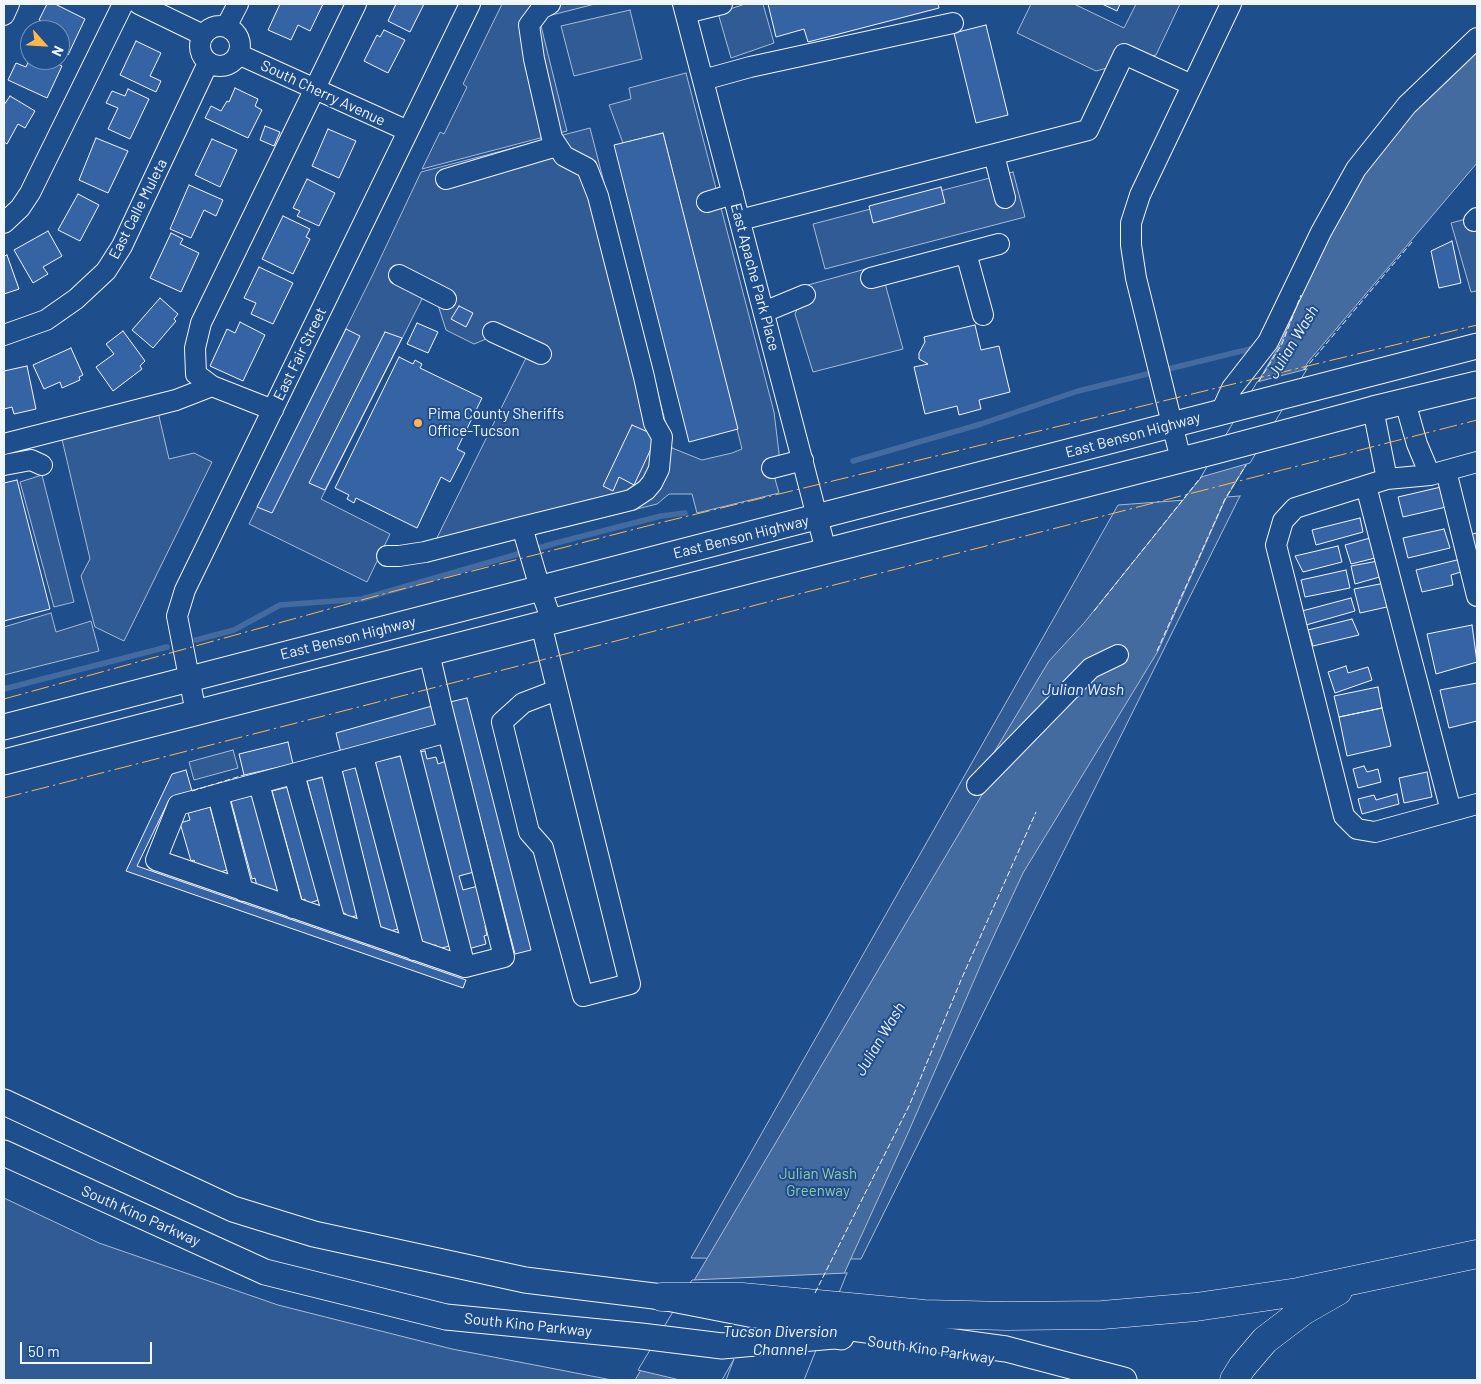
<!DOCTYPE html>
<html>
<head>
<meta charset="utf-8">
<style>
	body { margin:0 }
	#map { position:relative; width:1481px; height:1384px; overflow:hidden; background:#1f4e8c; font-family:Barlow,sans-serif }
	canvas { display:block }
	.frame { position:absolute; inset:0; border:5px solid #f2f6ff; pointer-events:none }
	.north { position:absolute; left:20px; top:20px; width:50px; height:50px; box-sizing:border-box; background:#1f4e8c; border:1px solid #7391ba; border-radius:50%; rotate:116deg; font-size:14px; font-weight:700; line-height:20px; text-align:center; color:#f2f6ff }
	.north::after { content:''; display:block; margin:auto; width:18px; height:22px; background:#ffb74d; clip-path:polygon(50% 0,100% 100%,50% 72%,0 100%) }
	.scale { position:absolute; left:20px; top:1342px; width:132px; height:22px; box-sizing:border-box; border:2px solid #f2f6ff; border-top:0; padding-left:6px; font-size:15px; line-height:18px; white-space:nowrap; color:#f2f6ff; -webkit-text-stroke:4px #1f4e8c; paint-order:stroke }
</style>
</head>
<body>
<div id="map">
<canvas width="1481" height="1384"></canvas>
<div class="frame"></div>
<div class="north">N</div>
<div class="scale">50 m</div>
</div>
<script>
const c = document.querySelector('canvas').getContext('2d');
c.lineJoin = 'round';
function paint(path, color) { c.fillStyle = color; c.fill(path, 'evenodd'); }
const toPath = rows => new Path2D(rows.map(r => 'M' + r).join(''));
function strokePath(path, color, width, dash) { c.strokeStyle = color; c.lineWidth = width; c.lineCap = dash ? 'butt' : 'round'; c.setLineDash(dash || []); c.stroke(path); }
function drawText(font, color, halo, rows, align = 'center') {
  c.font = font + ' Barlow,sans-serif'; c.lineWidth = 4; c.setLineDash([]); c.textBaseline = 'middle'; c.strokeStyle = halo; c.fillStyle = color; for (const [text, x, y, turn = 0] of rows) {
    c.save(); c.translate(x, y); c.rotate((+turn || 0) * Math.PI / 180); c.textAlign = isNaN(turn) ? turn : align; if (halo) c.strokeText(text, 0, 0); c.fillText(text, 0, 0); c.restore();
  }
}
const built = toPath([
	[502,4,595,4,548,16,541,26,567,131,422,169,440,132,444,134,467,87,463,84,502,4],
	[745,4,763,4,774,43,731,58,718,13,745,4],
	[1031,4,1074,4,1124,28,1136,4,1180,4,1156,55,1096,71,1017,33,1031,4],
	[630,10,642,59,574,76,561,26,630,10],
	[686,73,774,412,779,453,775,479,779,493,697,513,692,494,669,494,657,504,425,562,526,358,486,339,474,344,446,330,438,305,423,297,321,499,390,534,367,582,249,524,373,274,421,172,590,128,672,448,702,460,732,453,742,449,663,133,623,143,609,105,631,99,629,88,686,73],
	[1013,172,1025,217,825,269,813,224,1013,172],
	[1477,216,1477,291,1471,292,1451,223,1477,216],
	[880,265,903,349,813,372,795,314,808,285,880,265],
	[158,412,169,459,194,453,212,462,124,641,95,627,81,576,90,559,61,435,158,412],
	[42,475,74,602,54,607,20,482,42,475],
	[1240,496,861,1259,691,1258,1118,505,1240,496],
	[51,613,56,632,91,621,99,651,4,675,4,627,51,613],
	[233,750,238,768,194,780,189,762,233,750],
	[4,1198,99,1243,278,1305,452,1349,612,1380,4,1380,4,1198]
]);
paint(built, '#305b95');
strokePath(built, '#a8bbd7', 1);
const water = toPath([
	[1477,48,1477,163,1308,362,1225,500,1158,651,1023,873,985,955,908,1133,833,1298,748,1332,720,1380,635,1380,989,783,984,769,1049,661,1084,623,1200,479,1281,343,1341,204,1379,148,1436,84,1477,48]
]);
paint(water, '#446ba0');
strokePath(water, '#a8bbd7', 1);
const pier = toPath([
	[1307,369,1250,463,1201,477,1257,382,1307,369],
	[847,1273,804,1380,726,1380,734,1359,722,1380,680,1380,638,1370,692,1280,847,1273]
]);
paint(pier, '#1f4e8c');
strokePath(pier, '#a8bbd7', 1);
strokePath(toPath([
	[853,461,981,424,1078,391,1250,349],
	[196,640,234,630,280,605,362,599,556,543,661,516,685,513],
	[4,689,167,647]
]), '#446ba0', 5.5);
const building = toPath([
	[47,4,55,4,85,19,68,55,60,51,60,30,39,30,43,22,39,20,47,4],
	[280,4,323,4,310,31,298,25,291,40,268,30,280,4],
	[396,4,424,4,410,32,388,21,396,4],
	[768,4,938,4,939,8,808,42,804,29,776,37,768,4],
	[1102,4,1120,4,1117,11,1102,4],
	[986,25,1008,115,976,123,954,33,986,25],
	[384,30,405,40,388,73,364,61,377,35,380,37,384,30],
	[136,41,161,53,150,76,161,81,156,92,120,75,136,41],
	[30,58,30,60,50,60,62,66,47,98,8,80,16,63,26,67,30,58],
	[235,88,258,99,255,106,262,110,248,138,205,118,211,106,221,111,227,101,229,102,235,88],
	[128,89,149,99,130,139,108,129,118,108,106,103,112,91,125,96,128,89],
	[10,96,35,111,25,128,18,124,7,144,4,142,4,105,10,96],
	[265,126,280,132,274,146,260,140,265,126],
	[328,129,356,141,339,178,312,166,328,129],
	[663,133,738,429,689,442,614,145,663,133],
	[96,138,128,151,108,193,79,180,96,138],
	[212,139,237,150,220,187,195,175,212,139],
	[307,179,335,193,319,226,297,216,300,211,293,208,307,179],
	[189,185,223,200,216,216,204,210,191,238,170,229,189,185],
	[941,187,945,203,873,223,869,206,941,187],
	[78,194,99,205,80,241,58,230,78,194],
	[283,216,310,229,306,237,310,239,293,274,262,259,283,216],
	[48,231,62,256,43,267,48,274,33,283,14,250,48,231],
	[171,233,183,239,180,244,199,253,181,292,150,278,171,233],
	[1452,241,1461,283,1439,288,1431,251,1452,241],
	[7,255,19,289,4,294,4,256,7,255],
	[259,267,293,283,273,324,251,314,256,303,244,298,259,267],
	[160,298,178,314,174,319,176,321,153,348,132,330,160,298],
	[459,306,473,313,466,327,451,319,459,306],
	[240,322,265,335,243,381,210,366,227,329,235,333,240,322],
	[417,323,438,332,428,353,407,344,417,323],
	[975,325,981,350,999,346,1010,392,979,400,981,409,959,415,957,406,925,414,914,367,928,364,919,359,919,353,925,342,924,337,975,325],
	[346,329,360,336,272,513,257,507,346,329],
	[123,331,145,361,140,366,142,369,113,391,96,367,114,354,106,344,123,331],
	[385,332,402,338,325,490,309,483,385,332],
	[71,348,83,375,79,377,80,380,62,388,60,382,44,389,33,365,71,348],
	[399,357,413,364,415,360,422,364,420,368,482,398,457,449,465,453,450,482,441,477,417,528,356,498,354,503,347,499,349,495,335,488,399,357],
	[27,366,36,409,14,414,12,407,4,409,4,371,27,366],
	[632,425,657,436,634,485,619,477,613,491,603,486,632,425],
	[17,480,50,609,4,621,4,483,17,480],
	[1441,487,1446,507,1403,517,1398,497,1441,487],
	[1360,518,1363,532,1316,545,1312,530,1360,518],
	[1444,529,1450,548,1408,558,1403,538,1444,529],
	[1477,533,1477,563,1468,535,1477,533],
	[1370,538,1375,558,1351,564,1345,545,1370,538],
	[1338,546,1342,562,1303,572,1295,556,1338,546],
	[1461,559,1464,571,1451,575,1453,585,1422,592,1416,570,1461,559],
	[1378,561,1383,576,1355,584,1351,566,1378,561],
	[1346,570,1350,588,1305,597,1301,580,1346,570],
	[1385,583,1391,606,1360,613,1354,589,1385,583],
	[1351,598,1355,611,1306,625,1302,611,1351,598],
	[1352,619,1359,635,1313,646,1308,630,1352,619],
	[1472,625,1477,662,1436,674,1427,634,1472,625],
	[1346,666,1348,673,1368,667,1372,680,1335,693,1328,672,1346,666],
	[1477,683,1477,721,1449,728,1440,690,1477,683],
	[1378,687,1382,708,1339,717,1334,696,1378,687],
	[467,698,531,950,515,954,450,702,467,698],
	[432,706,438,726,341,753,336,733,432,706],
	[1382,708,1391,746,1347,756,1339,717,1382,708],
	[288,742,293,764,244,775,239,754,288,742],
	[425,751,427,759,436,757,438,764,446,761,474,872,459,876,463,890,478,886,488,925,485,926,487,935,484,936,486,944,468,949,419,752,425,751],
	[401,756,450,946,437,949,436,945,427,947,426,943,421,944,375,762,401,756],
	[1364,766,1367,772,1378,769,1381,782,1358,788,1353,769,1364,766],
	[357,767,398,929,387,932,386,929,381,930,342,771,357,767],
	[186,770,192,791,176,795,169,800,137,866,466,980,463,988,126,871,172,774,186,770],
	[1427,772,1432,797,1404,803,1399,778,1427,772],
	[324,777,359,915,347,918,345,913,342,915,307,781,324,777],
	[288,787,319,900,306,904,305,899,302,900,272,791,288,787],
	[1397,794,1399,804,1362,814,1358,799,1374,795,1376,800,1397,794],
	[254,795,279,890,269,892,268,888,262,890,261,885,257,886,255,878,252,879,231,801,254,795],
	[210,807,227,870,213,874,207,867,200,869,199,864,196,865,194,860,191,861,180,823,190,820,188,813,210,807]
]);
paint(building, '#3563a3');
strokePath(building, '#f2f6ff', 1);
const minor = toPath([
	[139,4,203,35],
	[550,4,541,9,529,25,534,59,552,138,564,156,587,168,598,196,644,377,654,423,662,437,659,469,652,483,646,490,631,500,522,527,540,588,552,621],
	[683,4,826,551],
	[686,13,722,4],
	[4,15,9,4],
	'200 46a20 20 0 1 1 40 0a20 20 0 1 1-40 0Z',
	[226,27,238,4],
	[238,54,408,131],
	[703,80,750,67,953,23],
	[994,155,1005,198],
	[446,179,557,146],
	[707,202,733,194],
	[740,220,1088,130,1124,54,1192,85],
	[1474,221,1477,218],
	[4,223,20,208,30,193,123,4],
	[966,253,983,315],
	[399,275,446,299],
	[871,278,999,244],
	[764,312,805,295],
	[493,332,541,354],
	[4,335,46,320,76,299,106,271,122,246,208,63],
	[212,386,196,374,195,348,201,323,356,4],
	[1405,402,1417,444,1430,475],
	[1373,409,1387,479],
	[1221,412,1232,388,1268,342,1321,232,1356,169,1407,105,1477,38],
	[4,444,176,400,212,386,273,410],
	[1181,460,1136,278,1131,245,1131,223,1140,195,1231,4],
	[1477,462,1430,475,1387,479,1295,508,1283,521,1276,545,1344,816,1357,829,1375,832,1477,804],
	[4,465,31,460,42,465],
	[772,468,803,460],
	[1446,471,1477,596],
	[1366,486,1451,811],
	[387,556,399,556,425,552,522,527],
	[541,624,630,984,583,996,543,848,529,832,502,722,523,703,557,690],
	[429,653,441,704,504,957,465,967,156,860,178,805,448,732],
	[196,713,177,616,185,590,470,4],
	[408,744,465,967],
	[363,756,414,950],
	[330,765,372,935],
	[294,774,335,922],
	[259,784,293,908],
	[977,785,1091,668,1118,655],
	[218,795,243,891]
]);
const major = toPath([
	[4,727,1477,346],
	[4,762,1216,451,1373,409,1477,384],
	[4,1102,233,1209,314,1234,525,1280,662,1297,749,1314,1006,1349,1124,1380],
	[4,1153,265,1272,446,1317,641,1336,722,1346,834,1336,841,1337]
]);
const highway = toPath([
	[662,1297,742,1297,924,1314,1007,1316,1102,1315,1196,1307,1298,1292,1477,1254],
	[1234,1380,1242,1367,1265,1340,1303,1311,1338,1291]
]);
strokePath(minor, '#f2f6ff', 22);
strokePath(major, '#f2f6ff', 27);
strokePath(highway, '#f2f6ff', 29);
strokePath(minor, '#1f4e8c', 20);
strokePath(major, '#1f4e8c', 25);
strokePath(highway, '#1f4e8c', 28);
strokePath(toPath([
	[1304,370,1412,242],
	[1259,381,1282,344,1301,295],
	[1094,611,1201,477],
	[1157,651,1225,499,1246,465],
	[192,791,244,775],
	[815,1293,909,1106,961,980,1036,812]
]), '#f2f6ff', 1, [6, 2.5]);
strokePath(toPath([
	[4,699,387,593,651,525,1477,325],
	[4,798,1477,420]
]), '#ffb74d', 1, [18, 4, 2.5, 4]);
for (const [x, y, r, color] of [
	[418,423,5,"#ffb74d"]
]) { const dot = new Path2D(); dot.arc(x, y, r, 0, 2 * Math.PI); c.fillStyle = color; c.fill(dot); strokePath(dot, '#1f4e8c', 2); }
drawText('15px', '#f2f6ff', '#1f4e8c', [
	["South Cherry Avenue",323,93,25],
	["East Calle Muleta",138,209,-63],
	["East Apache Park Place",755,277,75],
	["East Fair Street",300,354,-64],
	["East Benson Highway",1133,435,-15],
	["East Benson Highway",741,537,-14],
	["East Benson Highway",348,638,-14],
	["South Kino Parkway",141,1216,24],
	["South Kino Parkway",528,1325,6],
	["South Kino Parkway",931,1350,8]
]);
drawText('15px', '#f2f6ff', '#1f4e8c', [
	["Pima County Sheriffs",428,414],
	["Office-Tucson",428,431]
], 'left');
drawText('15px', '#97c8a6', '#1f4e8c', [
	["Julian Wash",818,1174],
	["Greenway",818,1191]
]);
drawText('italic 16px', '#f2f6ff', '#1f4e8c', [
	["Julian Wash",1293,342,-59],
	["Julian Wash",1083,690],
	["Julian Wash",880,1039,-59],
	["Tucson Diversion",780,1332],
	["Channel",780,1350]
]);
</script>
</body>
</html>
